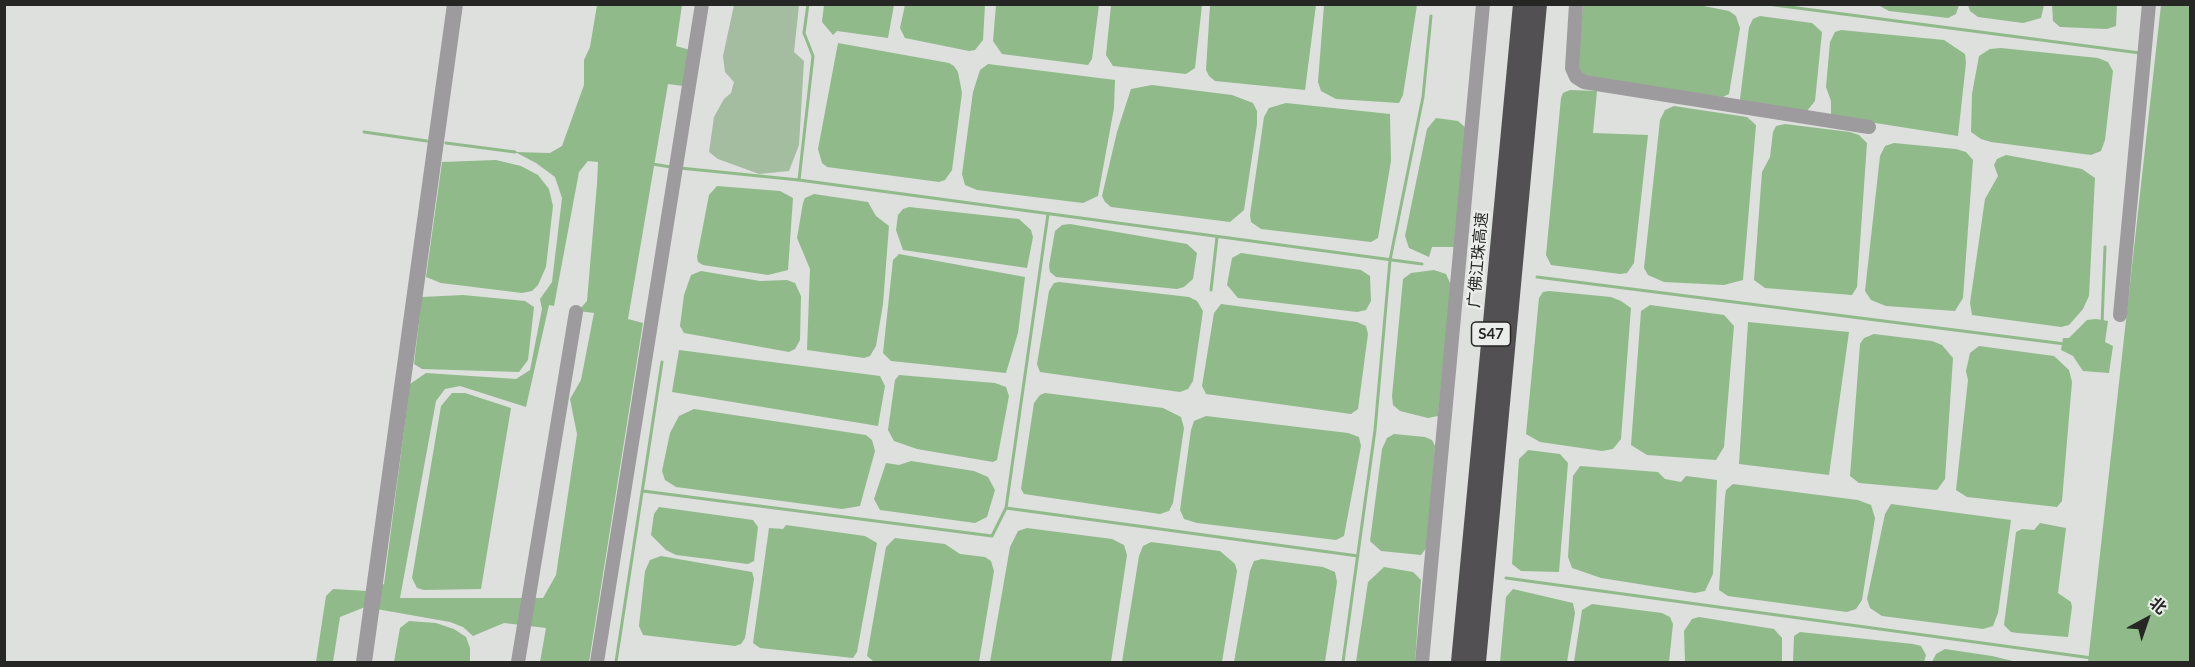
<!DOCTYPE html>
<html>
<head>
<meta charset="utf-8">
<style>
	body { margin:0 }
	#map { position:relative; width:2195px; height:667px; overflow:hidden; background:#dde0dd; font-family:Lato,"Noto Sans SC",sans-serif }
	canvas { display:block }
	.frame { position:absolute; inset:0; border:6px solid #262725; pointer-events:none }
	.north { position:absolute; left:2117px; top:589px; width:60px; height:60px; -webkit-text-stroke:4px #eaedea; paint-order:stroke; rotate:40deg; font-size:16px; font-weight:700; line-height:24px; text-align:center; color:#262725 }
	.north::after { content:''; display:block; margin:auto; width:21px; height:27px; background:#262725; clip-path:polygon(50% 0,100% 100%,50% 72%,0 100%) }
</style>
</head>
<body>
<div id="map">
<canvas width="2195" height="667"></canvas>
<div class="frame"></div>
<div class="north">北</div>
</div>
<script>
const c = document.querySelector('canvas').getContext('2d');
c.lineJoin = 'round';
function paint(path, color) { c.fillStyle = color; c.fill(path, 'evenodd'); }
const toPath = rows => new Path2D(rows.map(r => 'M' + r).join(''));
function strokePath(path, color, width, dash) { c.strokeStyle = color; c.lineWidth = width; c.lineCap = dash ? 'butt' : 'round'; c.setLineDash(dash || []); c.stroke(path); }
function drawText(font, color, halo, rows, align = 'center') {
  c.font = font + ' Lato,"Noto Sans SC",sans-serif'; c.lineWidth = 5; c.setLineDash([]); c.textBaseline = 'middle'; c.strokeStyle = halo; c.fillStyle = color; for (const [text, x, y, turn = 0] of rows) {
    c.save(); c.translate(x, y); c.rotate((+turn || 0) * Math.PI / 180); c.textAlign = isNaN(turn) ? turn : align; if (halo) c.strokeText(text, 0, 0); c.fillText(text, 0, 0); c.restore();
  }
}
paint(toPath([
	[734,5,799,5,794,52,804,61,799,145,789,171,759,174,718,159,709,152,714,117,724,99,731,93,734,82,725,72,723,56]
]), '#a4bca0');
paint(toPath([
	[597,5,682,5,676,46,690,50,683,86,668,84,628,319,643,323,589,662,540,662,546,628,504,623,473,636,463,627,450,622,365,607,340,617,333,662,316,662,326,596,333,589,367,591,384,584,410,384,426,373,516,379,530,370,542,309,540,299,552,282,562,198,555,177,536,163,515,152,550,153,562,146,584,85,584,60,590,47],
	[588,161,598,162,597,184,587,301,578,311,594,313,581,380,570,399,577,434,556,575,543,598,400,598,436,401,445,389,460,386,526,407,549,305,554,306,579,172],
	[824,5,894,5,888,38,837,31,833,35,822,22],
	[905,5,985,5,983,40,975,50,969,51,905,38,900,28],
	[996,5,1099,5,1092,59,1088,65,1002,54,993,41],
	[1111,5,1202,5,1195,68,1186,74,1113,66,1106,55],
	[1210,5,1316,5,1305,90,1215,81,1209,76,1206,70],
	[1324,5,1417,5,1403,95,1399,103,1336,99,1321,91,1318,82],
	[1583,5,1699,5,1729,11,1736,16,1740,28,1729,94,1723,97,1591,78,1582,74,1577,66],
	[1878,5,1959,5,1956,14,1948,18,1889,11],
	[1968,5,1968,4,2044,5,2041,18,2023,23,1978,17,1970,11],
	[2052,5,2117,5,2116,26,2107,29,2060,27,2053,21],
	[2161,5,2190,5,2190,662,2088,662],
	[1760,16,1812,23,1822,32,1815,101,1807,111,1742,102,1740,99,1749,27,1753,19],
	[1841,30,1944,40,1965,54,1966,63,1958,136,1831,116,1831,101,1826,87,1830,42,1835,32],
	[838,43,949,63,954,66,958,72,962,93,952,170,945,180,939,182,827,167,822,163,818,149],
	[2001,48,2098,58,2108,62,2113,71,2105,140,2101,151,2091,155,1991,142,1981,139,1971,132,1972,94,1979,56,1990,49],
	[988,64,1115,80,1114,108,1098,196,1083,203,977,190,965,185,962,174,973,92,980,70],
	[1152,85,1232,95,1253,103,1257,111,1257,124,1244,210,1230,222,1111,207,1105,202,1102,196,1117,132,1131,89],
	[1570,90,1597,91,1593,133,1648,135,1634,263,1627,273,1620,274,1551,265,1546,255,1561,98,1563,93],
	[1286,103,1390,114,1391,161,1378,238,1371,242,1261,229,1251,222,1250,215,1264,117,1269,108],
	[1674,106,1747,117,1756,125,1743,280,1724,285,1664,282,1648,275,1644,268,1660,120,1665,110],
	[1436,118,1458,121,1466,128,1456,247,1432,247,1429,257,1409,248,1405,236,1427,129],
	[1785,124,1850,132,1859,135,1867,143,1857,287,1852,295,1765,288,1754,280,1762,172,1770,157,1773,132,1776,126],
	[1894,143,1956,149,1966,152,1973,160,1963,298,1955,311,1886,306,1871,300,1865,291,1880,156,1885,146],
	[2006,155,2082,169,2095,178,2089,296,2083,309,2069,325,2061,327,1972,315,1970,303,1985,199,1998,176,1994,165,1997,159],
	[496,160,521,166,538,175,549,189,553,206,546,267,538,285,532,291,522,293,441,283,426,277,442,162],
	[717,186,780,191,793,198,788,270,768,275,703,265,698,262,697,257,709,195],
	[814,194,868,202,876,216,889,226,883,304,876,346,870,356,864,358,807,350,810,269,797,238,803,203,805,198],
	[909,207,1019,219,1031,230,1033,237,1027,268,903,250,896,230,898,215,903,209],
	[1070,224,1187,244,1197,253,1193,279,1184,287,1177,289,1056,277,1050,272,1049,266,1055,231,1062,225],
	[1241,253,1361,270,1370,276,1371,301,1366,310,1357,312,1238,298,1227,285,1232,258],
	[899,254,1025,277,1018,333,1006,373,891,361,883,353,893,260],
	[1434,270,1446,274,1451,285,1438,416,1428,418,1400,411,1393,405,1392,396,1403,279,1411,273],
	[701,271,760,281,787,280,795,283,801,296,800,340,795,349,789,352,684,333,680,326,684,295,691,275],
	[1059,282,1189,297,1197,301,1203,311,1193,381,1188,389,1180,392,1040,372,1037,364,1049,291,1054,283],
	[1549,291,1611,297,1621,301,1631,308,1621,439,1613,449,1602,451,1540,442,1526,434,1539,298,1543,292],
	[463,295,525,301,534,307,528,360,519,372,422,369,414,364,422,297],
	[1221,304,1357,322,1366,326,1368,334,1358,409,1351,414,1206,394,1202,386,1214,313],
	[1650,305,1724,315,1734,326,1724,447,1716,460,1647,455,1631,445,1641,311],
	[2096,319,2108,321,2105,342,2113,346,2109,373,2083,371,2073,356,2061,350,2063,338,2069,338,2087,320],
	[1748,322,1849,332,1829,475,1739,464],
	[1874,334,1932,341,1942,345,1953,358,1945,479,1937,490,1859,483,1850,476,1860,344,1864,338],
	[1979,346,2054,356,2069,370,2072,382,2062,501,2057,507,1967,497,1956,490,1968,380,1966,371,1970,353],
	[679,350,880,376,885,386,878,426,672,392],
	[899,375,995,383,1006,387,1009,396,997,460,993,462,917,449,894,441,888,430,895,380],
	[452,393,465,393,511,408,481,589,424,590,417,588,412,578,441,406],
	[1045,393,1163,408,1181,417,1184,428,1173,503,1169,511,1160,514,1024,494,1021,489,1034,403,1040,395],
	[694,409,866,435,872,440,875,451,860,506,842,509,676,487,665,480,662,471,670,433,679,416],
	[1206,416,1348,433,1359,437,1361,446,1344,536,1336,540,1197,523,1184,519,1180,510,1191,430,1194,421],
	[1394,434,1425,437,1432,440,1435,446,1428,546,1421,555,1381,551,1370,541,1382,449,1387,438],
	[1528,450,1560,454,1568,463,1559,572,1521,571,1512,564,1519,459],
	[911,461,974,471,988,477,995,490,987,517,975,523,880,510,874,499,886,463,899,465],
	[1580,466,1658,472,1665,479,1681,482,1686,476,1717,480,1713,574,1705,591,1695,593,1601,578,1572,568,1568,557,1573,476],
	[1733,484,1858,500,1871,505,1875,518,1862,600,1856,609,1847,612,1728,596,1719,590,1725,497,1726,490],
	[1891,504,2011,520,1998,613,1993,626,1983,629,1882,616,1870,608,1867,599,1885,514],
	[659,507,753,520,758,527,754,561,748,564,676,555,666,550,651,535,654,514],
	[2040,523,2066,528,2058,593,2071,602,2072,607,2068,637,2017,633,2011,632,2004,625,2016,532,2022,529,2034,530],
	[786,525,865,536,877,543,857,652,853,658,760,648,753,643,769,528,783,529],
	[1027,528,1112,539,1124,545,1127,555,1111,662,990,662,1010,547,1018,531],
	[895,538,945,544,960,554,985,557,991,561,994,571,979,662,886,662,873,661,867,656,886,547],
	[1151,542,1220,551,1235,564,1237,571,1222,662,1122,662,1139,556,1143,546],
	[661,556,752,572,754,579,745,638,741,644,735,646,643,635,639,626,645,571,650,560],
	[1262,559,1323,567,1335,572,1337,582,1325,662,1234,662,1250,571,1254,561],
	[1384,567,1413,572,1421,580,1415,662,1356,662,1368,582],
	[1513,589,1573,603,1575,613,1567,662,1500,662,1506,597],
	[1592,604,1662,613,1670,617,1673,624,1669,662,1574,662,1582,610],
	[1699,617,1774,629,1782,638,1782,662,1685,662,1684,631,1692,619],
	[409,621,436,623,454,629,466,637,470,648,470,662,394,662,400,628],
	[1800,632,1913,644,1921,646,1926,655,1924,662,1793,662,1794,636],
	[1945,649,1992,656,2017,662,1932,662,1936,654]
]), '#90ba8a');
strokePath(toPath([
	[1767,4,2140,53],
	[364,132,427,141],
	[446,143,515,152],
	[652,164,671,167],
	[680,168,799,180,1422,264],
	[799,180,813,56,804,33,808,4],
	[1537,277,2065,344],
	[1211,290,1217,237],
	[2102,324,2105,247],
	[643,491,992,536,1006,508,1048,214],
	[1006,508,1358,556],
	[1506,578,2092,658],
	[616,662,662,362],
	[1343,662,1375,430,1390,260,1423,97,1431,16]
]), '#90ba8a', 3);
strokePath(toPath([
	[1576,4,1572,68,1576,77,1584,82,1869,127],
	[2120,315,2149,4],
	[518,662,576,312],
	[597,662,702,4],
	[1422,662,1483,4]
]), '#9d9b9d', 14);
strokePath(toPath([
	[364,662,455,4]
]), '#9d9b9d', 16);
strokePath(toPath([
	[1460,662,1522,4],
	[1477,662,1538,4]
]), '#525052', 18);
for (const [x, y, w] of [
	[1491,334,39]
]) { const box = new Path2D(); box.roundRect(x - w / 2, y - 12, w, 24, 4.5); c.fillStyle = '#eaedea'; c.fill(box); strokePath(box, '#262725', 1.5); }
drawText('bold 15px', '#262725', null, [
	["S47",1491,334]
]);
drawText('16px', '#262725', '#eaedea', [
	["广佛江珠高速",1478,260,-85]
]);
</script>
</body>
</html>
